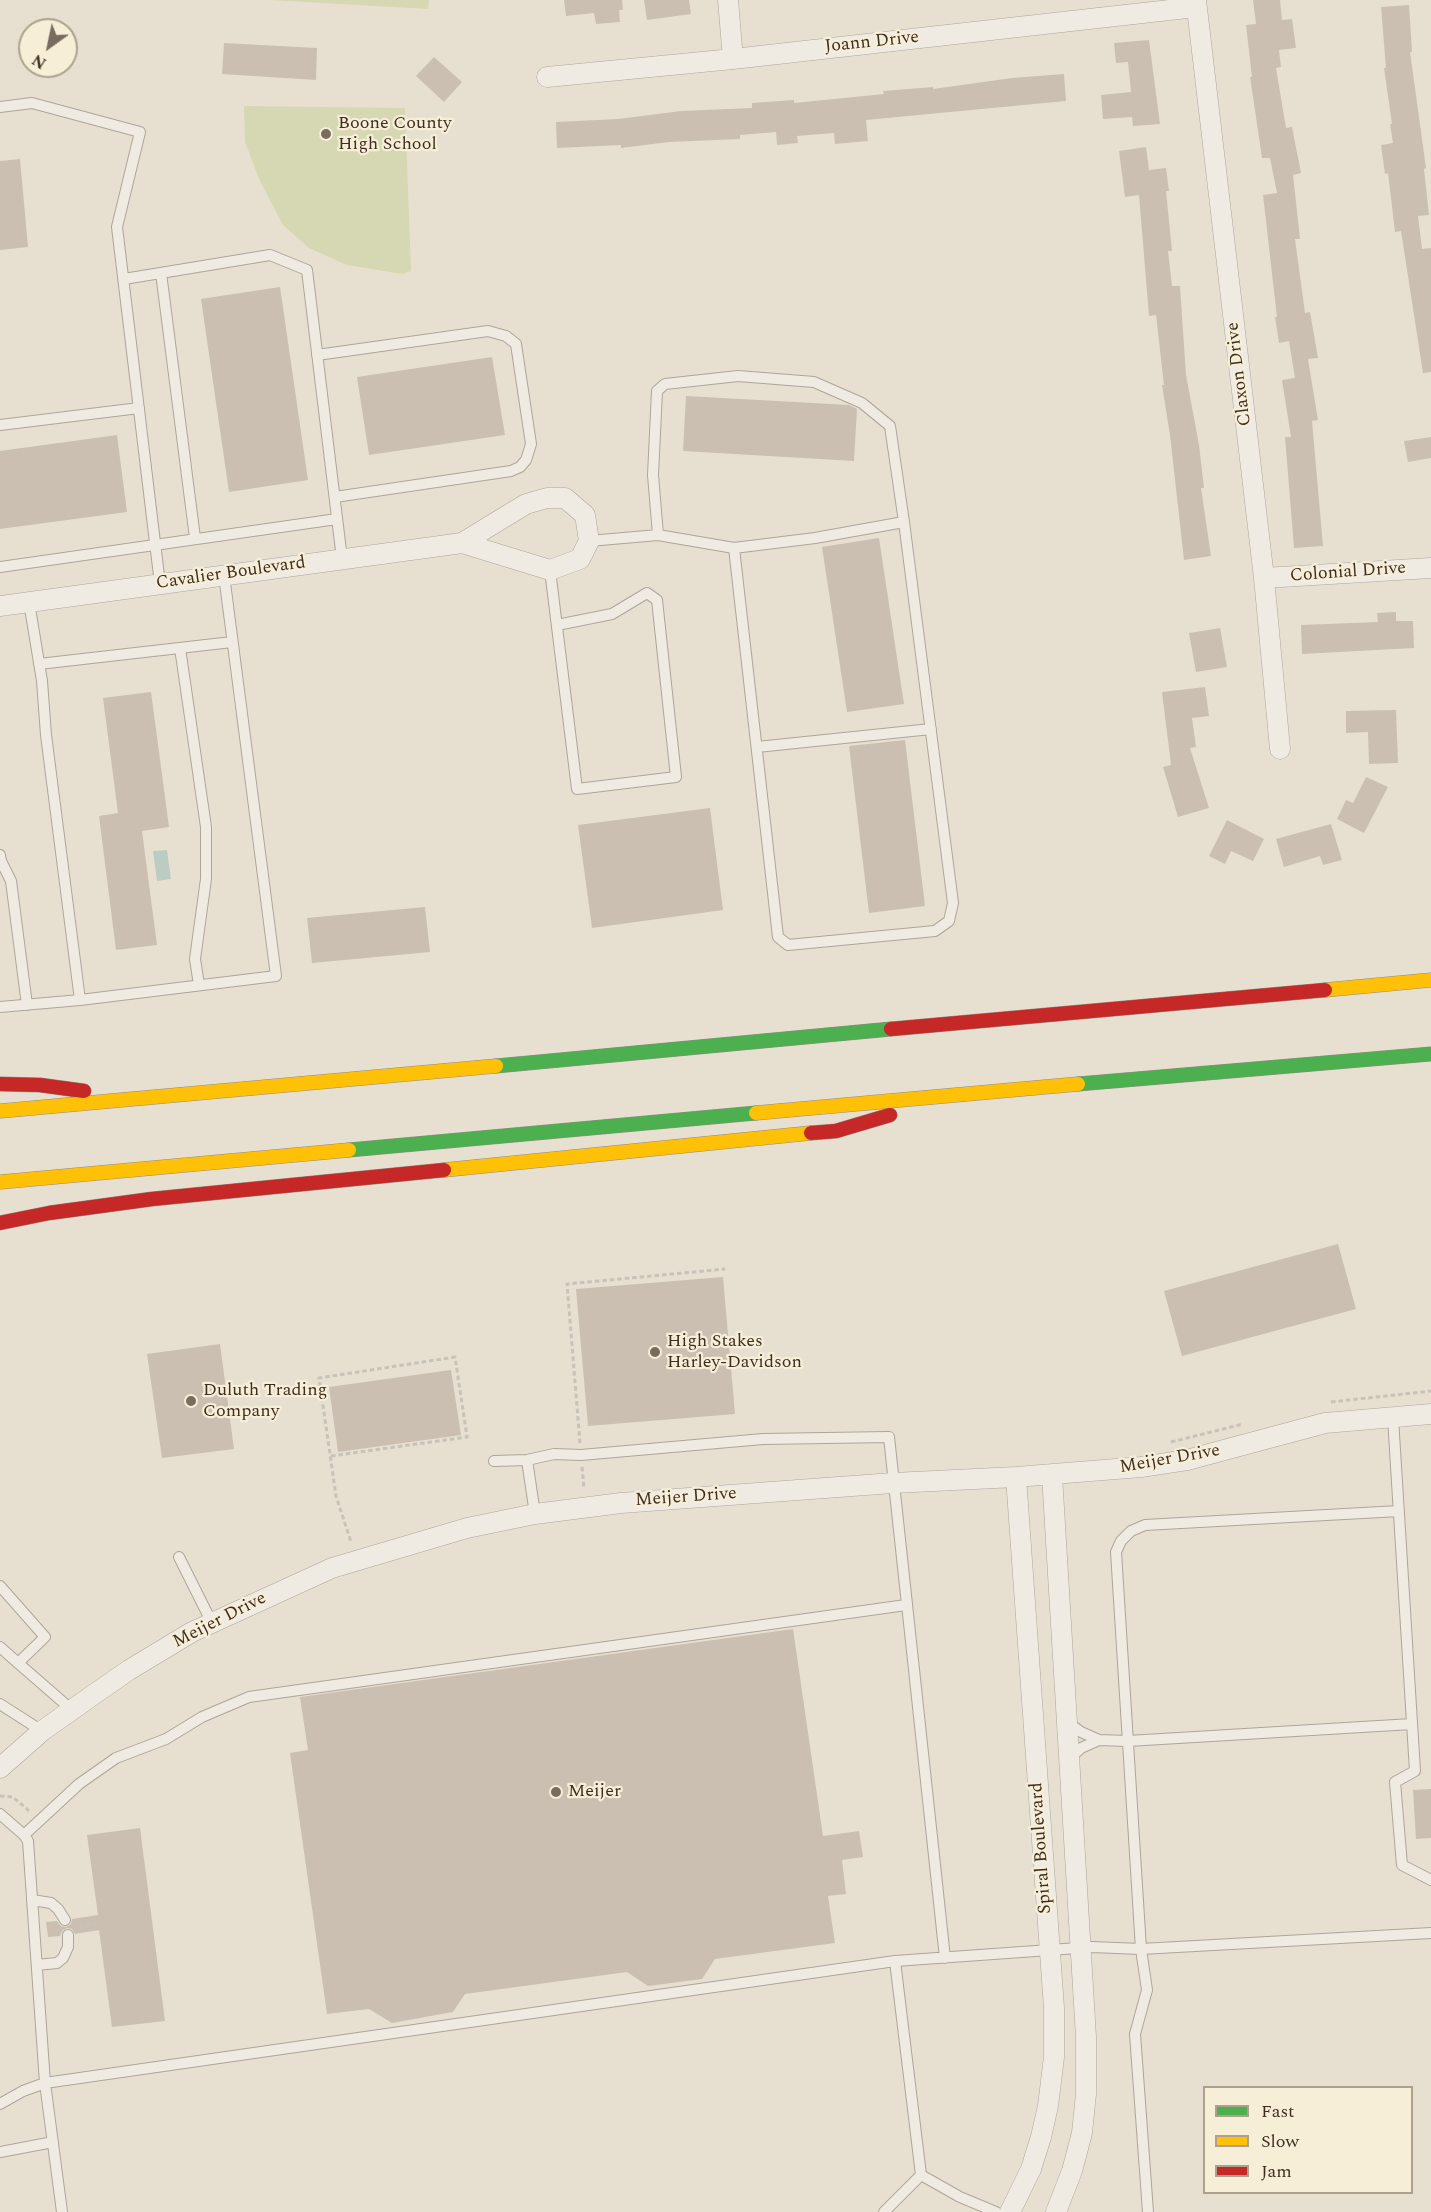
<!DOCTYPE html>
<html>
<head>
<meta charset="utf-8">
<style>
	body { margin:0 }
	#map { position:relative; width:1431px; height:2212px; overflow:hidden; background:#e7e0d1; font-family:Spectral,serif }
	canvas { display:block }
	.legend { position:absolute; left:1203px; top:2086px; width:210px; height:108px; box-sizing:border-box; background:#f7eed8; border:2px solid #ada18e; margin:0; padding:8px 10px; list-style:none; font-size:18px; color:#3d2e20 }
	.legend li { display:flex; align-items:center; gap:12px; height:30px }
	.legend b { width:30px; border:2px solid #ada18e }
	.north { position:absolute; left:18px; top:18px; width:60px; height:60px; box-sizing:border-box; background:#f7eed8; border:2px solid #ada18e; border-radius:50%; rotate:213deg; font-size:16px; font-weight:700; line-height:24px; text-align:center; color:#3d2e20 }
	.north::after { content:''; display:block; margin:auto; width:21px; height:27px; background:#786c5e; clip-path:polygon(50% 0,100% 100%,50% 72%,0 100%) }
</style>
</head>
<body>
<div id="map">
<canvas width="1431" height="2212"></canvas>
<ul class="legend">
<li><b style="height:8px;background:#4caf50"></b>Fast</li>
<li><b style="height:8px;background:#ffc107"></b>Slow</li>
<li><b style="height:8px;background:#c62828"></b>Jam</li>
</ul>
<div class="north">N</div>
</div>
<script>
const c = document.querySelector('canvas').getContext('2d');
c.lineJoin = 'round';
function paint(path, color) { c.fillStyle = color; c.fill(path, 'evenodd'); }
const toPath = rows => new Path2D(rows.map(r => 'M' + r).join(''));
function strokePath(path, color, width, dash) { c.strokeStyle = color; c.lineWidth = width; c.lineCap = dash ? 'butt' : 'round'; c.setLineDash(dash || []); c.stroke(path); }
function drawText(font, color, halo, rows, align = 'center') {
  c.font = font + ' Spectral,serif'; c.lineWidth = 4.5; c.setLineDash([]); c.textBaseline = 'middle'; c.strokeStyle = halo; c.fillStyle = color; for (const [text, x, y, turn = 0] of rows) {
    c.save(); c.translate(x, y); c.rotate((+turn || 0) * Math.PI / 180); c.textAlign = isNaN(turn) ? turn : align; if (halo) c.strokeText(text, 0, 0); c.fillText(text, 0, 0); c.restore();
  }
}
paint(toPath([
	[270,0,429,0,428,9],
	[244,106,405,108,411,271,402,274,347,265,309,248,283,225,260,181,245,142]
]), '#d6d7b3');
paint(toPath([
	[167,850,171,879,157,881,153,851]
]), '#bcccc2');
paint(toPath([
	[564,0,622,0,623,10,619,10,620,22,596,24,594,13,566,16],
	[644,0,689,0,691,14,647,20],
	[1253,0,1280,0,1282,20,1292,19,1296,48,1279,50,1281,67,1276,68,1286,128,1292,127,1301,173,1293,175,1300,239,1295,239,1305,313,1310,312,1318,358,1308,359,1318,420,1312,421,1323,546,1294,548,1285,437,1291,437,1282,380,1295,378,1289,341,1279,343,1275,317,1277,317,1263,195,1277,193,1270,158,1262,158,1250,77,1252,77,1246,25,1256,24],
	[1409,5,1412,52,1410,52,1426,168,1424,169,1429,215,1418,216,1422,249,1431,248,1431,372,1423,373,1401,231,1395,232,1388,173,1385,174,1381,145,1393,143,1390,124,1392,124,1384,68,1386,68,1381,7],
	[1149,40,1160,124,1133,126,1132,117,1103,119,1101,95,1131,92,1128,62,1116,63,1114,43],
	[224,43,317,48,316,80,222,74],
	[434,57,462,82,444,102,416,76],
	[1064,74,1066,101,866,120,868,141,835,144,834,133,797,136,798,143,777,145,776,132,740,135,740,139,669,142,621,148,621,145,557,148,556,122,618,119,681,111,752,108,752,103,794,100,794,103,884,94,883,91,933,87,933,89,1012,78],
	[1146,147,1149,170,1166,168,1169,191,1166,191,1172,251,1168,251,1172,286,1180,286,1186,375,1199,445,1204,488,1201,488,1211,556,1184,560,1170,435,1162,385,1164,385,1156,315,1149,316,1139,195,1125,197,1119,151],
	[20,159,28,247,0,250,0,161],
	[280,287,308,480,229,492,201,299],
	[492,357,505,435,369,455,357,377],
	[686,396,849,405,857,409,854,461,683,451],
	[117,435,127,512,0,529,0,451],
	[1431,437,1431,458,1408,462,1404,441],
	[879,538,904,704,847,712,822,547],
	[1396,612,1396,621,1413,621,1414,648,1302,654,1301,625,1378,622,1377,613],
	[1220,628,1227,667,1196,672,1189,633],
	[1205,687,1209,716,1192,718,1196,747,1190,748,1209,808,1178,817,1163,767,1171,765,1162,692],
	[151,692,169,827,142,831,157,945,116,950,99,816,118,813,103,698],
	[1396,710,1398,763,1369,764,1368,732,1346,733,1346,711],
	[905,740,925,906,869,913,849,746],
	[1366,777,1388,787,1364,833,1337,819,1346,800,1353,803],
	[710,808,723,910,592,928,578,825],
	[1227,820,1264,839,1253,861,1231,851,1225,864,1209,856],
	[1331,824,1342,860,1323,865,1320,856,1284,867,1276,839],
	[425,907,430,952,312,963,307,918],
	[1338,1244,1356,1309,1182,1356,1164,1291],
	[723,1277,735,1414,588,1426,576,1289],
	[220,1344,234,1449,162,1458,147,1354],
	[451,1370,461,1435,338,1452,329,1387],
	[793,1629,823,1836,859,1831,863,1857,842,1860,846,1894,828,1896,835,1943,715,1959,702,1979,648,1986,627,1972,465,1994,453,2012,392,2023,369,2009,327,2014,290,1753,308,1750,300,1697],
	[1431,1789,1431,1838,1416,1839,1413,1790],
	[140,1828,165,2021,112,2027,99,1930,75,1934,72,1929,67,1928,62,1931,60,1936,48,1937,46,1922,57,1921,61,1926,66,1927,71,1924,72,1919,98,1915,87,1835]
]), '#cbbfb2');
const lane = toPath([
	[0,107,32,103,140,132,117,227,160,584],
	[161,273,195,538],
	[124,279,270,255,307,270,342,559],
	[317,355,488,331,506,336,516,344,531,444,526,460,520,467,511,471,335,497],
	[0,425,139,408],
	[589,541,658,535,653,475,657,391,665,384,738,376,814,382,862,403,890,426,904,522,953,903,949,921,935,931,788,945,778,937,734,548,658,535],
	[734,548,815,538,904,522],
	[0,567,337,519],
	[550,570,577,789,676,777,657,600,647,593,612,614,557,625],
	[29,602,42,681,46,735,80,1000],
	[180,648,206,827,206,879,195,959,199,985],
	[39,664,232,642],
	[757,747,931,729],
	[0,855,1,861,11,881,27,1005],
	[0,1007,80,1000,276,976,224,575],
	[1393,1418,1415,1771,1395,1782,1402,1865,1431,1880],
	[527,1460,535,1514],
	[494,1461,527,1460,554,1454,581,1455,763,1439,889,1437,945,1958],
	[179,1557,212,1623],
	[0,1586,45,1637,18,1663,72,1710],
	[0,1647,18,1663],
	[0,1704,42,1731],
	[1067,1722,1081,1732,1099,1740,1128,1741,1412,1724],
	[1069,1759,1081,1748,1099,1740],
	[0,1814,24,1835],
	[32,1900,51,1903,58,1909,65,1920],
	[895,1961,921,2175],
	[37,1965,57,1963,63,1958,68,1947,68,1935],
	[0,2104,23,2091,45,2083,895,1961,1092,1947,1141,1949,1431,1933],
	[0,2152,53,2142],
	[921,2175,960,2197,996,2212],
	[62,2212,45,2083,28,1841,24,1835,79,1784,116,1758,166,1739,202,1717,249,1697,906,1605],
	[884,2212,921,2175],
	[1148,2212,1135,2034,1147,1990,1141,1949,1116,1552,1121,1541,1131,1531,1145,1525,1399,1511]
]);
const street = toPath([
	[728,0,733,59],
	[1196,0,1264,578,1280,749],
	[547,77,733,59,1196,7],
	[1264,578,1431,568],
	[0,606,462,543,526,504,547,498,565,498,585,515,589,541,580,559,550,570,462,543],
	[1052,1475,1086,2037,1086,2094,1082,2133,1072,2171,1056,2212],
	[0,1768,42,1731,93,1695,129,1670,192,1632,332,1568,467,1528,535,1514,621,1503,893,1483,1016,1477,1141,1467,1187,1460,1325,1423,1431,1414],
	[1010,2212,1031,2169,1041,2137,1048,2106,1054,2057,1054,2008,1016,1477]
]);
const fast = toPath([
	[496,1066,891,1029],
	[1078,1084,1431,1054],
	[349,1150,756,1113]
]);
const slow = toPath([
	[1325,990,1431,980],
	[0,1111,496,1066],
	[756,1113,1078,1084],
	[444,1170,811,1133],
	[0,1182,349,1150]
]);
const jam = toPath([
	[891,1029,1325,990],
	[0,1084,40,1085,84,1091],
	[811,1133,836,1131,890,1115],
	[0,1223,49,1213,152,1199,444,1170]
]);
strokePath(lane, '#ada599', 12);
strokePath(street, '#ada599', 21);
strokePath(fast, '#928b80', 15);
strokePath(slow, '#928b80', 15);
strokePath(jam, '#928b80', 15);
strokePath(toPath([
	[1331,1402,1431,1391],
	[1171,1442,1243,1424],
	[580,1443,567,1284,725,1269],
	[331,1456,467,1437,455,1357,319,1378,336,1496,351,1542],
	[582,1467,584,1489],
	[0,1796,13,1797,29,1811],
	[78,1926,99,1924]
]), '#c8c2b9', 3, [4.5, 3]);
strokePath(lane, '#efebe3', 10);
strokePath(street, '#efebe3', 20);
strokePath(fast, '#4caf50', 14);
strokePath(slow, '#ffc107', 14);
strokePath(jam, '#c62828', 14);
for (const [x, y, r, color] of [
	[326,134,6,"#786c5e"],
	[655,1352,6,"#786c5e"],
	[191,1401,6,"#786c5e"],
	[556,1792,6,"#786c5e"]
]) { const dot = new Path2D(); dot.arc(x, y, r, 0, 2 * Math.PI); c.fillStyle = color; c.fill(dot); strokePath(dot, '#f7eed8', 2); }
drawText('18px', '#3d2e20', '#f7eed8', [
	["Joann Drive",872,43,-6],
	["Claxon Drive",1240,374,-97],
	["Colonial Drive",1348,573,-4],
	["Cavalier Boulevard",231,574,-8],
	["Meijer Drive",1170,1460,-10],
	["Meijer Drive",686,1498,-4],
	["Meijer Drive",220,1621,-27],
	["Spiral Boulevard",1042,1848,-94]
]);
drawText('18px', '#3d2e20', '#f7eed8', [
	["Boone County",338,124],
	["High School",338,145],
	["High Stakes",667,1342],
	["Harley-Davidson",667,1363],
	["Duluth Trading",203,1391],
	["Company",203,1412],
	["Meijer",568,1792]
], 'left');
</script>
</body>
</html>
